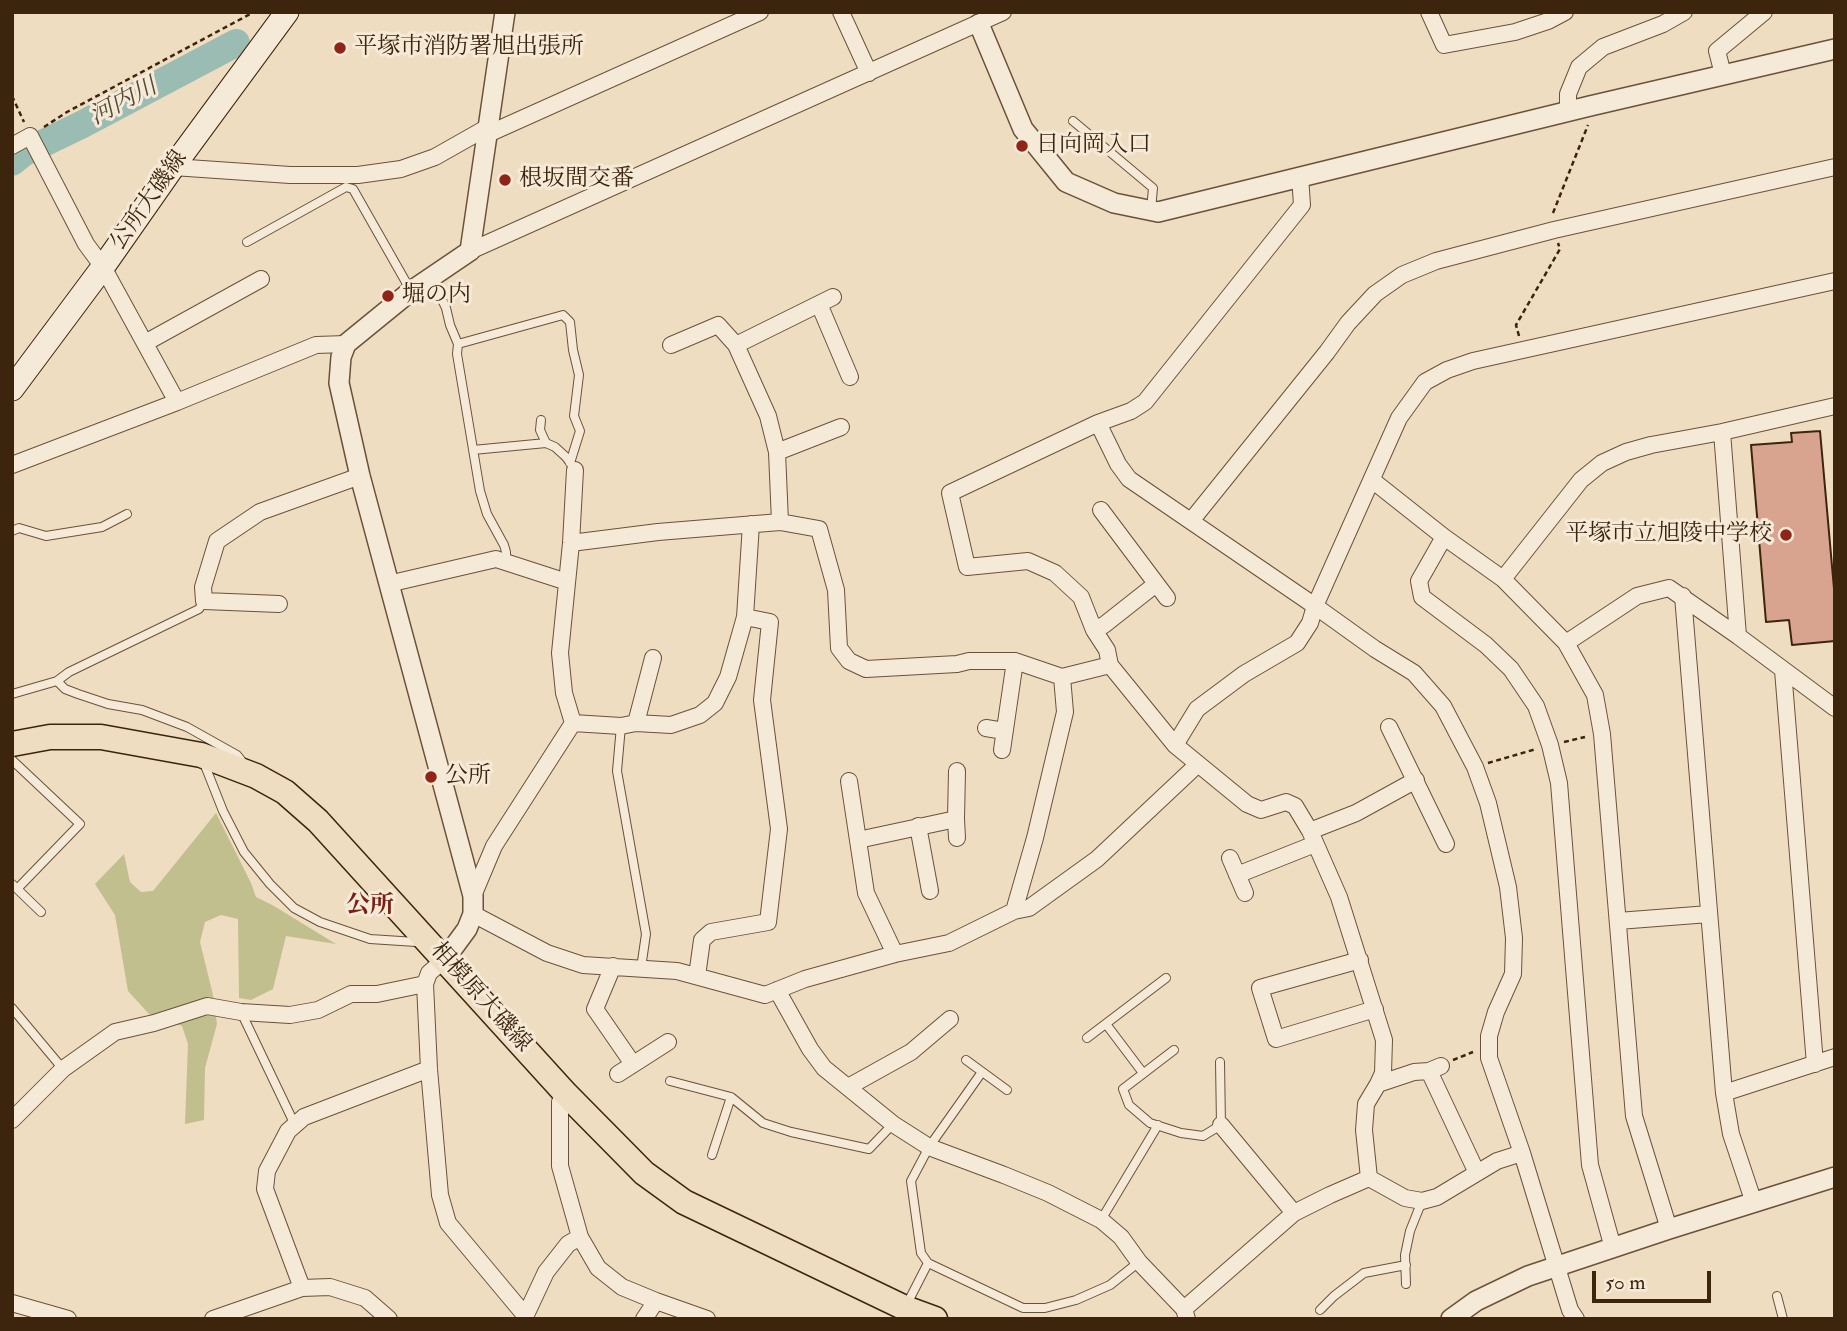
<!DOCTYPE html>
<html>
<head>
<meta charset="utf-8">
<style>
	body { margin:0 }
	#map { position:relative; width:1847px; height:1331px; overflow:hidden; background:#efddc1; font-family:"IM FELL Double Pica",serif }
	canvas { display:block }
	.frame { position:absolute; inset:0; border:14px solid #3d240c; pointer-events:none }
	.scale { position:absolute; left:1592px; top:1271px; width:119px; height:32px; box-sizing:border-box; border:4px solid #3d240c; border-top:0; padding-left:9px; font-size:21px; line-height:24px; white-space:nowrap; color:#3d240c; -webkit-text-stroke:5px #f5e9d7; paint-order:stroke }
</style>
</head>
<body>
<div id="map">
<canvas width="1847" height="1331"></canvas>
<div class="frame"></div>
<div class="scale">50 m</div>
</div>
<script>
const c = document.querySelector('canvas').getContext('2d');
c.lineJoin = 'round';
function paint(path, color) { c.fillStyle = color; c.fill(path, 'evenodd'); }
const toPath = rows => new Path2D(rows.map(r => 'M' + r).join(''));
function strokePath(path, color, width, dash) { c.strokeStyle = color; c.lineWidth = width; c.lineCap = dash ? 'butt' : 'round'; c.setLineDash(dash || []); c.stroke(path); }
function drawText(font, color, halo, rows, align = 'center') {
  c.font = font + ' "IM FELL Double Pica","Noto Serif JP",serif'; c.lineWidth = 6; c.setLineDash([]); c.textBaseline = 'middle'; c.strokeStyle = halo; c.fillStyle = color; for (const [text, x, y, turn = 0] of rows) {
    c.save(); c.translate(x, y); c.rotate((+turn || 0) * Math.PI / 180); c.textAlign = isNaN(turn) ? turn : align; if (halo) c.strokeText(text, 0, 0); c.fillText(text, 0, 0); c.restore();
  }
}
paint(toPath([
	[216,813,251,883,256,897,274,906,336,944,286,936,273,989,251,1000,239,998,238,919,221,915,205,922,200,942,213,995,217,1024,205,1068,204,1120,185,1124,188,1044,182,1026,149,1014,128,991,115,915,95,884,124,854,130,882,141,892,153,891]
]), '#c1bf8d');
strokePath(toPath([
	[12,162,23,153,81,125,236,43]
]), '#9abcb3', 28);
const building = toPath([
	[1820,431,1835,600,1835,641,1792,645,1789,620,1766,622,1751,445,1792,442,1791,433,1820,431]
]);
paint(building, '#d8a490');
strokePath(building, '#3d240c', 2);
const service = toPath([
	[1073,121,1153,188,1151,210],
	[247,242,346,187,353,189,411,291],
	[431,277,446,308,450,325,458,344,457,354,480,491,487,514,504,545,506,552,506,562],
	[458,344,563,315,570,322,573,350,579,375,574,416,580,431,570,463],
	[541,420,540,430,546,443,555,447,566,457,571,464],
	[473,450,546,443],
	[12,531,19,528,46,536,102,527,127,514],
	[204,601,199,609,69,672,57,681,65,689,78,694,108,704,142,710,187,727,237,755,244,764],
	[12,694,57,681],
	[621,726,617,771,646,934,641,968],
	[12,760,80,824,17,889],
	[204,763,223,811,244,852,270,884,294,908,320,922,370,939,416,942,419,940],
	[12,884,41,912],
	[12,1008,63,1069],
	[241,1012,295,1125],
	[1106,1024,1143,1073],
	[1087,1038,1166,978],
	[1174,1050,1123,1089,1129,1105,1150,1123,1181,1133,1203,1136,1221,1125,1220,1062],
	[966,1060,1007,1090],
	[982,1072,929,1147,911,1181,921,1253,928,1263,1023,1308,1045,1308,1076,1300,1110,1285,1139,1262],
	[670,1081,731,1097,763,1123,791,1132,869,1149,893,1124],
	[712,1155,731,1097],
	[1101,1220,1158,1125],
	[1406,1284,1405,1255,1410,1231,1422,1201],
	[1777,1296,1783,1319],
	[907,1304,928,1263],
	[1320,1310,1334,1296,1364,1273,1406,1265]
]);
const minor = toPath([
	[841,12,869,73],
	[1429,12,1444,45,1515,32,1548,21,1565,12],
	[1723,74,1717,51,1764,12],
	[1568,112,1568,94,1579,67,1603,47,1663,24,1684,12],
	[488,134,760,12],
	[12,146,30,136,86,244,103,267,177,402],
	[173,167,290,175,358,175,401,169,435,157,488,127],
	[1300,176,1302,205,1145,402,1131,411,1098,423,950,493,967,567,1028,561,1055,573,1081,597,1094,630,1107,650,1110,665,1175,745,1247,804,1261,810,1286,802,1295,806,1310,831,1339,897,1384,1040,1383,1073,1378,1084,1366,1104,1364,1130,1369,1178],
	[470,251,1003,12],
	[819,304,850,377],
	[145,343,261,279],
	[671,345,718,325,736,345,768,416,777,452,780,522],
	[736,345,833,297],
	[1098,423,1118,464,1129,479,1315,606,1375,649,1414,673,1443,706,1475,767,1488,803,1508,887,1514,938,1513,974,1496,1012,1489,1036,1489,1058,1522,1153,1570,1310,1576,1319],
	[1722,432,1738,636],
	[777,452,841,427],
	[12,465,177,402,316,345,346,344],
	[1372,480,1444,537,1503,579,1566,643,1595,695,1602,734,1634,1116,1669,1229],
	[1101,510,1167,598],
	[1191,521,1327,352,1348,323,1375,294,1402,275,1436,261,1554,230,1835,167],
	[1444,537,1419,581,1422,597,1486,645,1511,669,1536,706,1550,745,1559,783,1590,1165,1613,1248],
	[571,543,658,532,780,522,819,529,836,590,839,648,849,661,866,669,957,664,969,661,1015,661,1062,677,1110,665],
	[1503,579,1581,480,1602,463,1626,452,1651,445,1722,432,1835,406],
	[388,584,496,559,567,582],
	[1683,596,1724,1093,1731,1134,1754,1203],
	[279,604,204,601,203,587,217,541,260,512,360,476],
	[1094,630,1104,625,1156,584],
	[1566,643,1637,596,1669,588,1738,636,1835,708],
	[1783,670,1815,1064],
	[573,723,621,726,636,723,671,725,700,715,715,703,728,677,745,617,751,524],
	[636,723,653,658],
	[1389,727,1446,844],
	[986,728,1004,731],
	[1175,745,1197,709,1244,674,1297,643,1310,623,1315,606,1399,418,1425,382,1447,370,1473,361,1835,281],
	[1002,750,1015,661],
	[957,771,956,819,957,838],
	[849,781,866,893,895,954],
	[918,826,930,891],
	[1310,831,1356,813,1416,780],
	[858,840,956,819],
	[1230,858,1245,893],
	[1237,875,1315,844],
	[473,896,494,846,573,723,564,693,560,653,571,543,575,470],
	[1014,911,1035,838,1065,712,1062,677],
	[473,914,547,953,583,965,677,971,765,995,805,979,895,954,949,943,1014,911,1029,908,1097,859,1197,765],
	[1618,921,1709,914],
	[445,959,429,973,425,984,429,1069,440,1195,448,1223,524,1314],
	[1360,960,1260,988,1276,1039,1375,1009],
	[613,966,595,1009,633,1064],
	[697,976,702,940,711,932,768,922,779,829,762,700,770,622,745,617],
	[777,990,810,1049,824,1068,893,1124,929,1147,1004,1175,1048,1193,1101,1220,1121,1237,1139,1262,1184,1309,1187,1319],
	[1429,1071,1477,1173],
	[618,1074,668,1042],
	[1378,1084,1414,1072,1429,1071,1441,1066],
	[848,1087,911,1052,950,1019],
	[1724,1093,1835,1057],
	[566,1094,560,1102,560,1166,580,1237,598,1268,622,1287,656,1301,707,1319],
	[12,1120,63,1069,115,1032,154,1023,207,1006,241,1012,290,1015,318,1010,351,994,377,994,425,984],
	[1221,1125,1294,1213],
	[1369,1178,1405,1198,1422,1201,1437,1197,1497,1161,1522,1153],
	[302,1288,265,1189,267,1171,288,1131,304,1117,429,1069],
	[12,1303,68,1319],
	[1184,1309,1294,1213,1330,1195,1369,1178],
	[213,1319,302,1288,330,1287,365,1298,389,1319],
	[524,1319,546,1272,568,1244,580,1237],
	[644,1319,656,1301]
]);
const tertiary = toPath([
	[979,24,1023,129,1066,182,1114,203,1158,212,1590,106,1835,49],
	[445,959,467,929,473,914,473,896,360,476,339,383,341,357,346,344,411,291,470,251,505,12],
	[1451,1319,1476,1301,1528,1276,1669,1229,1835,1177]
]);
const secondary = toPath([
	[12,389,103,267,173,167,287,12]
]);
const primary = toPath([
	[12,744,50,737,101,737,201,755,256,776,285,792,318,821,566,1094,644,1173,684,1202,905,1308,935,1319]
]);
strokePath(service, '#6a5239', 10);
strokePath(minor, '#6a5239', 18);
strokePath(tertiary, '#6a5239', 22);
strokePath(secondary, '#3d240c', 25);
strokePath(primary, '#3d240c', 27);
strokePath(toPath([
	[12,96,24,122],
	[44,127,67,112,254,12],
	[1553,213,1588,125],
	[1519,336,1516,325,1560,249,1558,243],
	[1564,742,1585,737],
	[1488,763,1536,749],
	[1453,1060,1473,1052]
]), '#3d240c', 2.5, [5, 3.5]);
strokePath(service, '#f5e9d7', 8);
strokePath(minor, '#f5e9d7', 16);
strokePath(tertiary, '#f5e9d7', 19);
strokePath(secondary, '#f5e9d7', 23);
strokePath(primary, '#efddc1', 24);
for (const [x, y, r, color] of [
	[340,48,7,"#8f2418"],
	[1022,146,7,"#8f2418"],
	[505,180,7,"#8f2418"],
	[388,296,7,"#8f2418"],
	[1786,535,7,"#8f2418"],
	[431,777,7,"#8f2418"]
]) { const dot = new Path2D(); dot.arc(x, y, r, 0, 2 * Math.PI); c.fillStyle = color; c.fill(dot); strokePath(dot, '#f5e9d7', 2.5); }
drawText('23px', '#3d240c', '#f5e9d7', [
	["平塚市消防署旭出張所",354,48],
	["日向岡入口",1036,146],
	["根坂間交番",519,180],
	["堀の内",402,296],
	["平塚市立旭陵中学校",1772,535,"right"],
	["公所",445,777]
], 'left');
drawText('23px', '#3d240c', '#f5e9d7', [
	["公所大磯線",150,201,-55],
	["相模原大磯線",480,998,48]
]);
drawText('italic 24px', '#544a36', '#f5e9d7', [
	["河内川",124,103,-28]
]);
drawText('bold 24px', '#7a1f14', '#f5e9d7', [
	["公所",370,907]
]);
</script>
</body>
</html>
